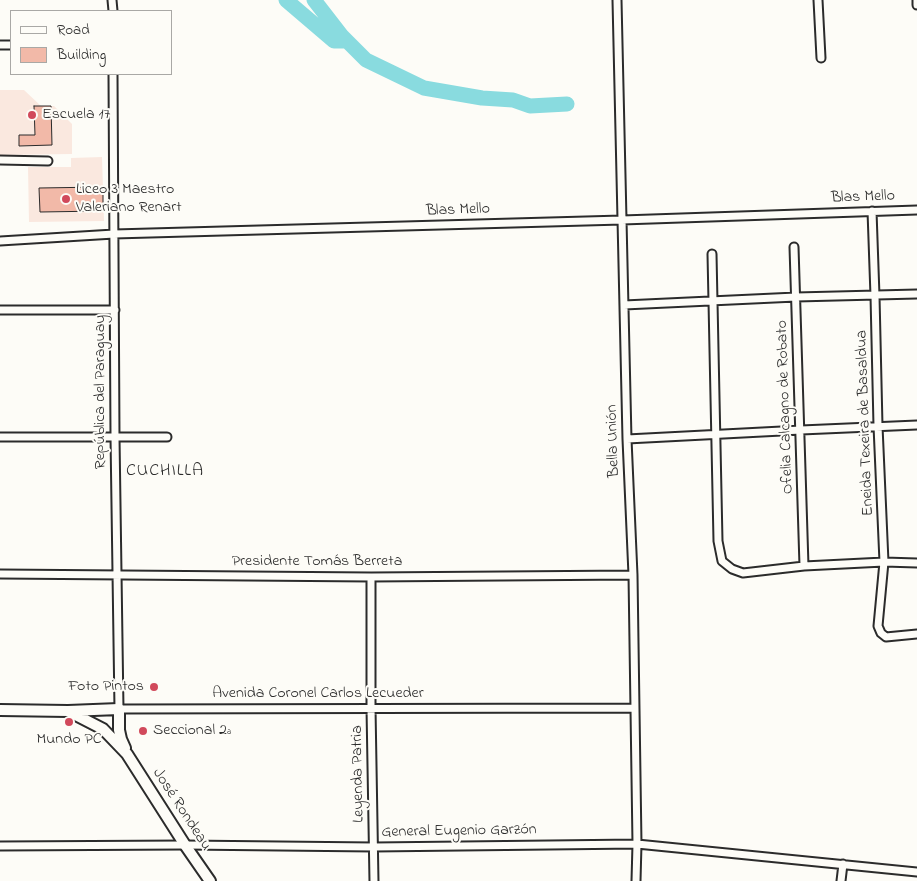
<!DOCTYPE html>
<html>
<head>
<meta charset="utf-8">
<style>
	body { margin:0 }
	#map { position:relative; width:917px; height:881px; overflow:hidden; background:#fdfcf7; font-family:"Indie Flower",sans-serif }
	canvas { display:block }
	.legend { position:absolute; left:10px; top:10px; width:162px; height:65px; box-sizing:border-box; background:#fdfcf7; border:1px solid #a9a8a5; margin:0; padding:6px 9px; list-style:none; font-size:15px; color:#2b2b2b }
	.legend li { display:flex; align-items:center; gap:10px; height:25px }
	.legend b { width:25px; border:1px solid #a9a8a5 }
</style>
</head>
<body>
<div id="map">
<canvas width="917" height="881"></canvas>
<ul class="legend">
<li><b style="height:6px;background:#fdfcf7"></b>Road</li>
<li><b style="height:14px;background:#f2b9a8"></b>Building</li>
</ul>
</div>
<script>
const c = document.querySelector('canvas').getContext('2d');
c.lineJoin = 'round';
function paint(path, color) { c.fillStyle = color; c.fill(path, 'evenodd'); }
const toPath = rows => new Path2D(rows.map(r => 'M' + r).join(''));
function strokePath(path, color, width, dash) { c.strokeStyle = color; c.lineWidth = width; c.lineCap = dash ? 'butt' : 'round'; c.setLineDash(dash || []); c.stroke(path); }
function drawText(font, color, halo, rows, align = 'center') {
  c.font = font + ' "Indie Flower",sans-serif'; c.lineWidth = 4; c.setLineDash([]); c.textBaseline = 'middle'; c.strokeStyle = halo; c.fillStyle = color; for (const [text, x, y, turn = 0] of rows) {
    c.save(); c.translate(x, y); c.rotate((+turn || 0) * Math.PI / 180); c.textAlign = isNaN(turn) ? turn : align; if (halo) c.strokeText(text, 0, 0); c.fillText(text, 0, 0); c.restore();
  }
}
paint(toPath([
	[0,90,24,90,41,106,54,106,72,124,72,154,0,155],
	[102,157,104,221,29,222,28,167,71,167,71,158]
]), '#fae8df');
strokePath(toPath([
	[286,0,334,41,347,41],
	[314,0,342,36,366,60,424,88,482,98,513,100,530,106,567,104]
]), '#89dbdf', 15);
const building = toPath([
	[34,106,51,106,52,145,19,146,19,135,35,135,34,106],
	[103,187,103,211,40,212,39,188,103,187]
]);
paint(building, '#f2b9a8');
strokePath(building, '#2b2b2b', 1);
const minor = toPath([
	[112,0,113,11],
	[617,0,627,439,633,575,637,844,636,881],
	[818,0,821,58],
	[917,0,917,5],
	[0,45,11,45],
	[113,74,115,437,119,709,635,708],
	[0,160,48,161],
	[872,211,875,296,878,426,884,562,878,626,881,633,886,637,917,634],
	[0,241,114,234,622,220,917,210],
	[794,247,804,566],
	[712,254,718,541,722,561,732,569,743,573,804,566,884,562,917,563],
	[624,305,796,297,917,294],
	[0,310,115,310],
	[0,437,167,437],
	[627,439,801,430,917,425],
	[0,574,371,577,633,575],
	[371,577,371,708,374,881],
	[0,846,185,845,374,847,637,844,917,872],
	[841,881,843,864]
]);
const secondary = toPath([
	[0,710,68,711,119,709,119,730,121,739,125,748],
	[68,711,103,729,127,754,185,845,210,881]
]);
strokePath(minor, '#2b2b2b', 11);
strokePath(secondary, '#2b2b2b', 14);
strokePath(minor, '#fdfcf7', 7);
strokePath(secondary, '#fdfcf7', 10);
for (const [x, y, r, color] of [
	[32,115,5,"#d1495b"],
	[66,199,5,"#d1495b"],
	[154,687,5,"#d1495b"],
	[69,722,5,"#d1495b"],
	[143,731,5,"#d1495b"]
]) { const dot = new Path2D(); dot.arc(x, y, r, 0, 2 * Math.PI); c.fillStyle = color; c.fill(dot); strokePath(dot, '#fdfcf7', 2); }
drawText('16px', '#2b2b2b', '#fdfcf7', [
	["Escuela 17",42,115],
	["Liceo 3 Maestro",76,190],
	["Valeriano Renart",76,208],
	["Foto Pintos",144,687,"right"],
	["Seccional 2ª",153,731],
	["Mundo PC",69,740,"center"]
], 'left');
drawText('16px', '#2b2b2b', '#fdfcf7', [
	["Blas Mello",863,198,-2],
	["Blas Mello",458,211,-2],
	["República del Paraguay",101,392,-90],
	["Ofelia Calcagno de Robato",786,407,-92],
	["Eneida Texeira de Basaldua",866,423,-92],
	["Bella Unión",614,441,-92],
	["Presidente Tomás Berreta",317,562],
	["Avenida Coronel Carlos Lecueder",318,694],
	["Leyenda Patria",359,774,-91],
	["José Rondeau",181,810,57],
	["General Eugenio Garzón",459,832,-1]
]);
c.letterSpacing = '1px';
drawText('18px', '#2b2b2b', '#fdfcf7', [
	["CUCHILLA",165,472]
]);
c.letterSpacing = '0px';
</script>
</body>
</html>
